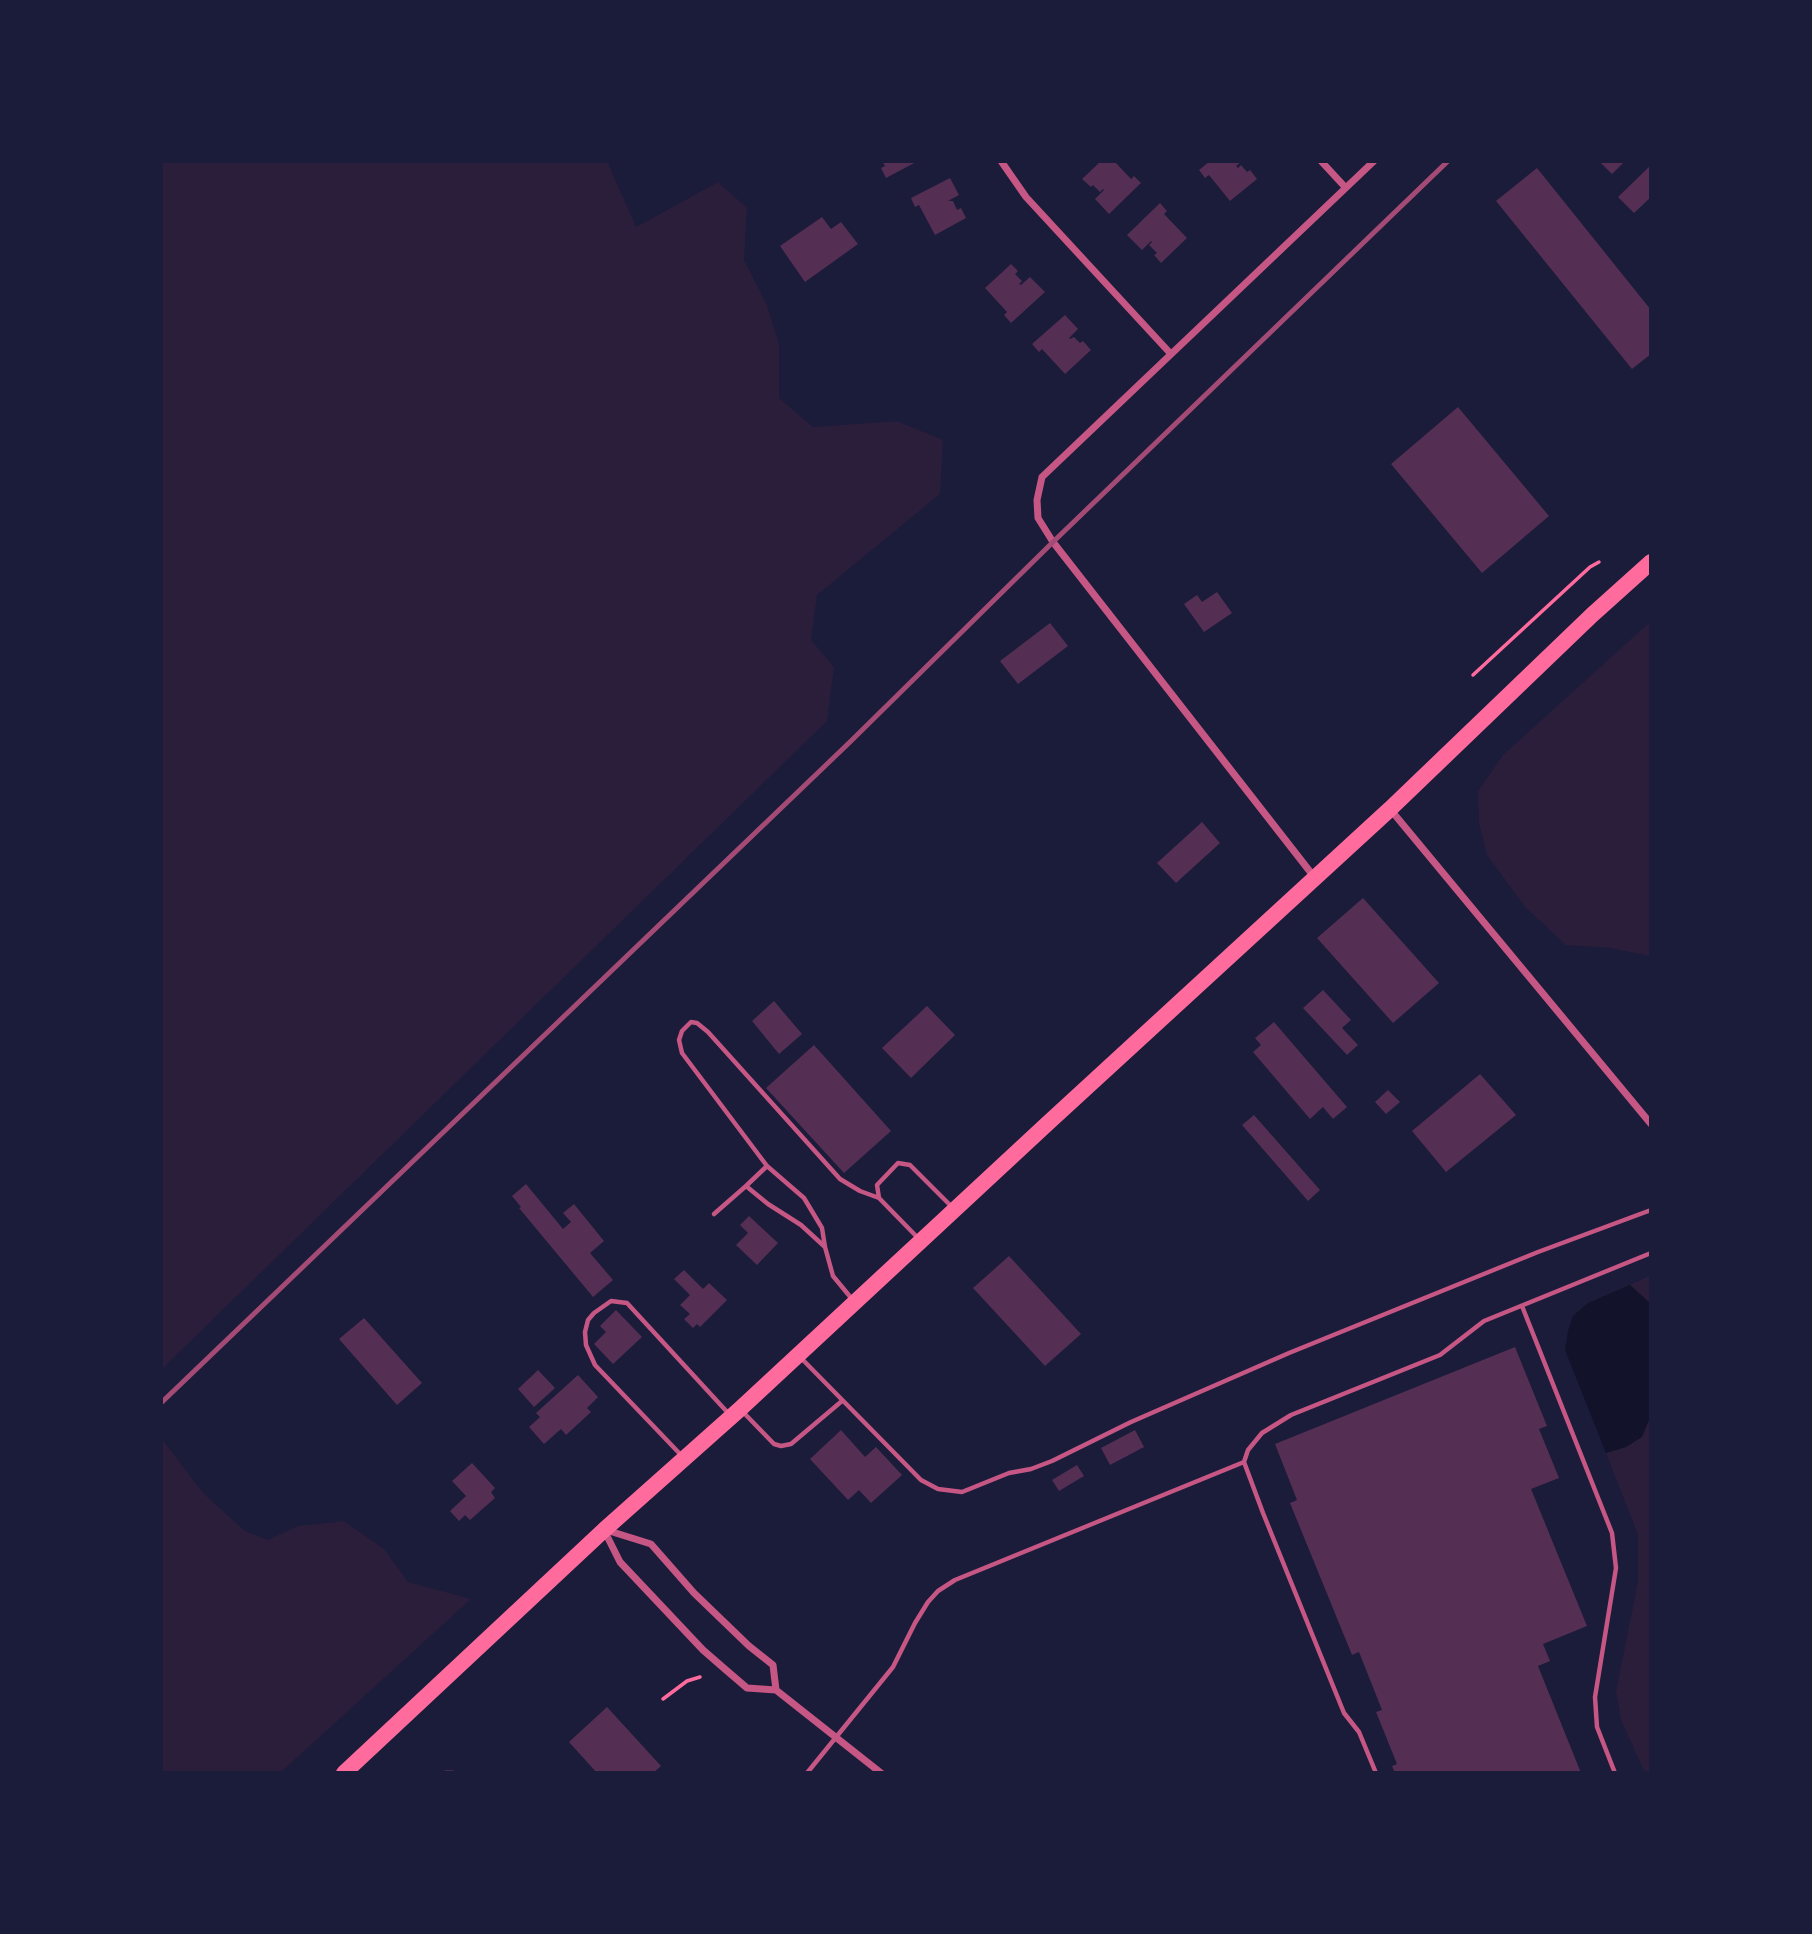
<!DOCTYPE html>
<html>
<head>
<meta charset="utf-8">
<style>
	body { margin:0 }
	#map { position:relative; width:1812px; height:1934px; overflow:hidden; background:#1b1b3a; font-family:"Sofia Sans Condensed",sans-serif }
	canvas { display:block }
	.frame { position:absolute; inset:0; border:163px solid #1b1b3a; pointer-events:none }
</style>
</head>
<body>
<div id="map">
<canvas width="1812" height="1934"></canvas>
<div class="frame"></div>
</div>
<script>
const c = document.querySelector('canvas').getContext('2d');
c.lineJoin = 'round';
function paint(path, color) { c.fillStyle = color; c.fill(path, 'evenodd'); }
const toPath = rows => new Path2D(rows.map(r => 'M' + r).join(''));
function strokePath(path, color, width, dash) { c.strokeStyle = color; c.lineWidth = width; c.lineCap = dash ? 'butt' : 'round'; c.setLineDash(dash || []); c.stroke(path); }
paint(toPath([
	[161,161,607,161,636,227,718,182,747,208,744,260,767,305,779,344,779,398,813,427,897,421,943,440,940,494,817,595,811,640,834,667,827,721,161,1370],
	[1651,621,1651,956,1610,948,1566,945,1525,907,1487,855,1479,823,1478,791,1503,755],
	[1651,1275,1651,1304,1630,1285],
	[1651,1401,1651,1773,1645,1773,1621,1720,1616,1691,1638,1582,1638,1535,1606,1453,1626,1447,1649,1420],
	[162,1439,203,1493,245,1531,268,1540,298,1526,344,1521,384,1549,408,1582,471,1599,280,1773,161,1773]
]), '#2a1e3b');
paint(toPath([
	[1630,1285,1651,1304,1649,1420,1642,1437,1626,1447,1606,1453,1565,1350,1568,1331,1573,1316,1588,1303]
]), '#12122b');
paint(toPath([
	[882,161,918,161,886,178,881,168,885,166],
	[1101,161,1114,161,1131,179,1134,176,1141,183,1109,214,1095,199,1104,190,1103,189,1100,192,1093,185,1091,187,1082,179],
	[1210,161,1242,161,1236,166,1238,168,1241,165,1247,172,1250,170,1257,179,1230,201,1209,175,1205,178,1199,170],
	[1599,161,1625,161,1612,174],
	[1651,165,1651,197,1634,213,1618,197],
	[1537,168,1651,310,1651,354,1632,369,1496,201],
	[950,178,959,195,948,201,953,201,957,210,961,208,966,218,935,235,919,205,915,207,911,198],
	[1160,203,1167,211,1164,214,1187,238,1161,263,1154,255,1157,253,1149,245,1152,242,1151,241,1142,250,1127,235],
	[822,217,831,229,841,222,858,244,805,282,780,246],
	[1011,264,1018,271,1015,274,1022,281,1019,284,1021,285,1030,277,1045,292,1011,323,1004,315,1007,312,985,288],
	[1065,315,1078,329,1069,338,1070,339,1074,337,1080,343,1083,341,1091,350,1065,374,1042,349,1039,352,1032,344],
	[1458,407,1549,516,1482,573,1391,464],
	[1217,592,1232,613,1204,632,1184,604,1197,595,1202,602],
	[1050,623,1068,646,1018,684,1000,661],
	[1202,822,1220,843,1176,883,1157,863],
	[1363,898,1439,983,1393,1023,1317,938],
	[1323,990,1351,1020,1342,1028,1358,1045,1347,1055,1303,1008],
	[774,1001,802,1034,779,1054,752,1021],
	[927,1006,955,1035,911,1078,882,1048],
	[1274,1022,1347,1107,1333,1119,1323,1107,1310,1119,1253,1052,1261,1045,1255,1038],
	[814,1045,891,1131,844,1173,766,1088],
	[1480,1074,1516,1115,1446,1172,1412,1131],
	[1388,1090,1400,1102,1386,1114,1375,1102],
	[1254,1115,1320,1190,1308,1201,1242,1125],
	[526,1184,563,1229,571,1222,563,1213,574,1204,604,1241,590,1253,613,1280,593,1297,519,1208,521,1207,512,1196],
	[749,1216,778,1243,757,1265,736,1245,748,1233,740,1225],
	[1009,1256,1081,1334,1045,1366,973,1288],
	[684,1270,703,1289,709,1283,727,1300,700,1327,697,1324,693,1328,684,1319,690,1314,680,1305,690,1295,674,1279],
	[616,1310,642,1337,613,1364,594,1344,606,1332,600,1326],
	[364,1318,422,1383,397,1405,339,1339],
	[1515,1347,1547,1426,1539,1429,1559,1478,1531,1489,1587,1626,1543,1644,1550,1661,1538,1666,1581,1773,1395,1773,1392,1766,1397,1764,1376,1712,1382,1710,1359,1652,1352,1655,1290,1503,1297,1500,1275,1444],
	[538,1370,555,1388,534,1407,518,1389],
	[578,1375,598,1397,587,1408,591,1412,566,1435,561,1429,544,1444,529,1427,540,1417,536,1413],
	[841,1430,865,1457,876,1447,902,1475,871,1503,859,1490,848,1500,810,1459],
	[1135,1430,1144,1447,1110,1465,1101,1448],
	[472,1463,495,1488,491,1492,495,1498,470,1520,465,1515,459,1521,450,1511,466,1496,452,1481],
	[1077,1465,1084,1476,1059,1491,1052,1480],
	[607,1707,661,1766,653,1773,597,1773,569,1742]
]), '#542f53');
strokePath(toPath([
	[1473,675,1590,567,1599,562],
	[663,1699,687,1681,700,1677]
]), '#ff6b9d', 3.5);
strokePath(toPath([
	[767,1166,682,1053,679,1040,682,1031,691,1022,697,1023,708,1032,840,1179,860,1191,879,1198,918,1238],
	[746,1186,767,1166,804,1198,822,1228,825,1247],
	[879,1198,877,1185,898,1163,910,1165,952,1207],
	[714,1214,746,1186,768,1204,801,1225,825,1247,833,1276,852,1299],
	[1522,1306,1612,1533,1616,1568,1595,1697,1597,1727,1615,1773],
	[800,1357,921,1480,938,1489,962,1492,1009,1473,1031,1469,1052,1461,1131,1422,1289,1353,1538,1252,1651,1210],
	[743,1412,774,1444,781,1446,791,1444,842,1401],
	[681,1455,595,1365,586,1345,585,1332,588,1320,594,1313,611,1301,627,1303,729,1414],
	[445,1773,453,1773],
	[807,1773,893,1667,915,1623,928,1602,938,1591,955,1580,1244,1462],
	[1376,1773,1359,1732,1344,1713,1263,1513,1244,1462,1248,1450,1262,1433,1291,1415,1440,1355,1484,1321,1651,1253]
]), '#c65784', 4.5);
strokePath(toPath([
	[1001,161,1026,197,1170,353],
	[1321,161,1345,187],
	[1390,809,1651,1124],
	[1315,878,1053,542,1038,518,1037,500,1042,477,1374,161],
	[604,1530,620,1562,703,1650,726,1670,747,1688,776,1690,881,1773],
	[606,1530,651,1544,694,1593,749,1646,773,1665,776,1690]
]), '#c65784', 7);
strokePath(toPath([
	[344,1773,604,1530,740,1409,1048,1123,1390,809,1592,615,1651,562]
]), '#ff6b9d', 16);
strokePath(toPath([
	[161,1403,851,741,1053,542,1448,161]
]), '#a44b75', 5);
</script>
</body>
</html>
